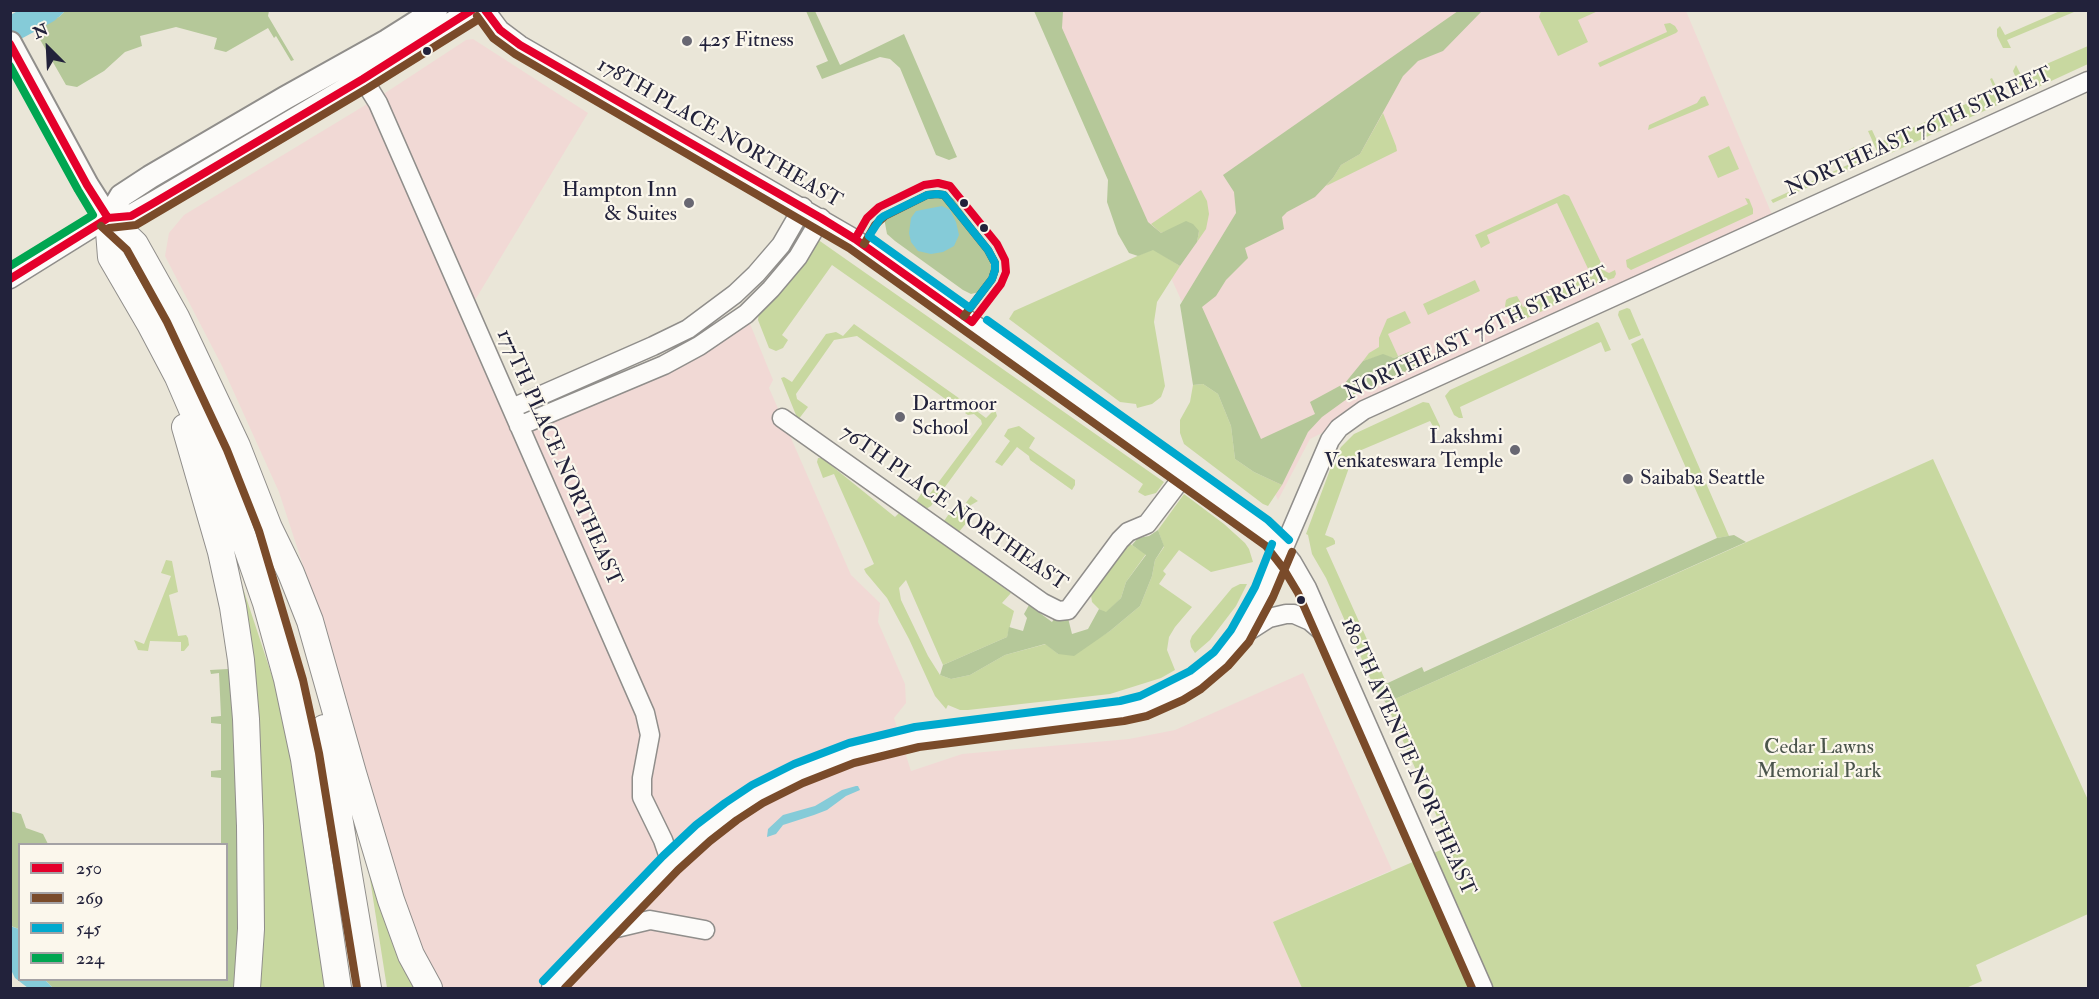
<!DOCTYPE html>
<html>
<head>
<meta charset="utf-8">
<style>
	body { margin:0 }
	#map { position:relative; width:2099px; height:999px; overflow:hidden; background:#eae6d8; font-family:"IM FELL Double Pica",serif }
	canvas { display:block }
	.frame { position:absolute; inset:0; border:12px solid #22223b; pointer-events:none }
	.legend { position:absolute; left:18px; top:843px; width:210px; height:138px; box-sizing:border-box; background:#fbf7ec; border:2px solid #a4a2a5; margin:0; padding:8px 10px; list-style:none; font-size:18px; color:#22223b }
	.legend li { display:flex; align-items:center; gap:12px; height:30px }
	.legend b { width:30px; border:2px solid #a4a2a5 }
	.north { position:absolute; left:18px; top:18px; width:60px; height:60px; -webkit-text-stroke:4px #fbf7ec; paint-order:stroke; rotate:336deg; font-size:16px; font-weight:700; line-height:24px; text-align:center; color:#22223b }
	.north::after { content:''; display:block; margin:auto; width:21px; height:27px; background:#22223b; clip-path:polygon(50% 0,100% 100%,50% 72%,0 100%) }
</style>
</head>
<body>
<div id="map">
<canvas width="2099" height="999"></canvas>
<div class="frame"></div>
<ul class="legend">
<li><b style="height:8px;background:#e4002b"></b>250</li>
<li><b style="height:8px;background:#7a4b2a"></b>269</li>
<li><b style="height:8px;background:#00a9ce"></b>545</li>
<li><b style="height:8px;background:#00a651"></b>224</li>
</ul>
<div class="north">N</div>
</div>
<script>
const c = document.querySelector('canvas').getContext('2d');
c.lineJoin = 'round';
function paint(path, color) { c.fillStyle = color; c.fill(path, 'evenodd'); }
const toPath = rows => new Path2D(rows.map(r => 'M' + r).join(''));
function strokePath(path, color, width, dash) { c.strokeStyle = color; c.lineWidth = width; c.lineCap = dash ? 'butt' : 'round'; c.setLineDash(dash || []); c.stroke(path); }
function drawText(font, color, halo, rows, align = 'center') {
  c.font = font + ' "IM FELL Double Pica",serif'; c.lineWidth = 4.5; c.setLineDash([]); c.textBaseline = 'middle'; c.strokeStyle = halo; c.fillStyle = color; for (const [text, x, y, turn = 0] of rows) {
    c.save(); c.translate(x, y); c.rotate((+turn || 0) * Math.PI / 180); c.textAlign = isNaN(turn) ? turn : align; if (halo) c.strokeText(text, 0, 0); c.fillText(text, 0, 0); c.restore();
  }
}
paint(toPath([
	[1049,11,1686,11,1773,217,1409,389,1310,439,1278,500,1188,315],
	[473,39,588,113,469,310,519,425,664,365,746,314,773,380,769,388,851,575,880,603,878,622,905,684,906,703,894,718,911,771,962,754,1129,739,1175,730,1303,673,1392,870,1273,922,1302,988,429,988,317,608,279,492,222,366,165,256,169,233,184,215,382,95,466,40]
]), '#f1d9d5');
paint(toPath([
	[1541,11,1541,10,1598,11,1578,20,1588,42,1558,56,1539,17],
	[2060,11,2074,12,2007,40,2011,48,2003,48,1997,36,1997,29,2000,26,2005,35],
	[1670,23,1675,26,1678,31,1676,33,1600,67,1598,63,1667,32,1664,24],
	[2088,46,2088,64,2023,94,2013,71,2016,65,2021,75],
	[1992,78,2004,102,1880,158,1868,131,1872,130,1878,143,1995,91,1990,79],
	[1705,96,1709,105,1648,130,1649,125,1697,103,1701,97],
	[1383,113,1396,146,1397,151,1326,186,1333,178,1341,165,1360,154],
	[1729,146,1739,169,1718,178,1708,156],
	[1854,147,1862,163,1773,203,1771,200,1854,162,1849,150],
	[1201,190,1207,201,1209,214,1206,229,1197,242,1199,231,1175,228,1161,233,1151,224],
	[1564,194,1569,196,1605,271,1609,273,1615,270,1616,274,1614,278,1587,286,1549,308,1514,324,1505,306,1506,300,1509,298,1517,296,1523,307,1591,275,1557,203,1487,235,1490,243,1481,248,1475,235],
	[1745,198,1749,199,1753,209,1753,214,1631,270,1627,267,1626,260,1748,204],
	[817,239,1164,482,1156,493,1145,496,1138,492,1143,484,832,265,782,335,788,340,783,348,776,351,769,348,758,320,759,312],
	[1153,249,1180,266,1157,302,1154,322,1165,386,1161,397,1152,404,1137,408,1136,404,1120,402,1009,319,1014,311],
	[1475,280,1480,291,1428,315,1423,304],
	[1627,308,1630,309,1641,335,1629,340,1618,315,1619,311],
	[1405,311,1411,323,1388,334,1398,356,1394,358,1383,355,1363,361,1369,353,1379,347,1379,338,1387,319],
	[1597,322,1599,323,1611,350,1605,352,1601,342,1460,407,1463,418,1459,418,1454,415,1445,396,1450,390],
	[854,324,963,401,958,408,857,336,834,340,796,394,797,399,808,407,798,420,781,378,784,377,792,382,826,334,836,332,843,336],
	[1643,338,1729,536,1717,538,1631,344],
	[1203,384,1218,394,1231,426,1235,459,1254,472,1282,485,1268,506,1263,504,1184,444,1180,433,1180,420,1190,402,1193,385],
	[1423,402,1429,403,1440,426,1439,429,1436,430,1434,428,1430,421,1359,451,1363,462,1359,465,1351,462,1325,535,1333,538,1335,541,1335,544,1326,548,1387,684,1375,689,1326,578,1312,554,1308,535,1306,534,1331,467,1341,447,1354,434],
	[970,406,986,418,995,409,997,416,931,506,926,509,915,503,923,491,929,495,982,424,981,420,974,414,968,415,965,413],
	[1019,426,1035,438,1029,448,1075,480,1075,485,1072,490,1030,460,1029,456,1017,447,1002,466,995,462,1010,441,1004,436,1008,429],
	[818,458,822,458,895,517,899,513,1011,593,1002,603,1014,611,1007,637,943,665,906,580,899,588,901,600,928,656,940,675,951,679,970,675,1005,655,1046,644,1058,654,1092,642,1110,631,1140,606,1152,576,1155,560,1164,547,1158,530,1184,494,1224,524,1245,543,1249,549,1253,562,1211,572,1179,550,1163,571,1166,574,1159,584,1192,607,1175,627,1169,637,1167,650,1175,670,1161,678,1110,694,968,710,960,710,948,705,946,709,935,696,909,639,887,598,866,573,864,569,874,564,834,474,823,478,817,462],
	[1933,459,2088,800,2088,914,1976,965,1982,981,1966,988,1302,988,1273,922,1450,846,1386,703],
	[971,496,978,501,971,505,963,517,968,521,958,533,945,527,944,521,953,508,959,512],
	[1127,542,1146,554,1126,582,1121,598,1106,613,1099,609,1092,602,1091,595,1094,585],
	[166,560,172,561,178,592,169,595,178,636,186,635,188,638,189,645,184,651,181,651,181,642,150,641,148,651,138,650,134,640,144,644,171,576,161,573],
	[240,579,275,685,292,766,306,846,325,988,255,988,263,824,256,695],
	[1240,584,1247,584,1236,606,1210,640,1195,653,1191,647,1190,641,1192,636,1232,588],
	[363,834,417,988,387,988]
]), '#c8d8a0');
paint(toPath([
	[65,11,269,11,268,16,294,60,291,61,276,36,274,38,268,28,226,52,214,49,217,38,176,27,140,36,142,46,125,52,104,71,77,87,66,85,34,29,48,19,59,17],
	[806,11,815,11,840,65,904,34,957,157,949,160,936,155,900,68,890,59,880,57,822,79,816,66,828,61],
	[1034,11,1063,11,1062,28,1148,222,1161,233,1186,221,1193,224,1199,231,1197,242,1180,266,1153,250,1138,256,1129,253,1118,234,1107,202,1108,180],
	[1458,11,1482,11,1443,51,1418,61,1403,76,1360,154,1341,165,1333,178,1315,197,1287,212,1282,217,1284,229,1245,248,1248,258,1226,280,1216,296,1202,307,1261,439,1315,414,1310,402,1345,383,1363,361,1383,354,1394,358,1414,350,1420,365,1351,396,1322,417,1308,432,1282,485,1254,472,1235,459,1231,426,1218,394,1203,384,1193,385,1180,305,1236,213,1234,192,1223,175],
	[937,194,947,194,954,199,997,258,990,260,992,271,979,292,971,294,963,290,895,241,887,234,884,218,920,199],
	[1158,530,1164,546,1155,560,1152,576,1140,606,1110,631,1074,656,1058,654,1045,644,1005,655,970,675,951,679,940,675,943,665,1007,637,1009,627,1023,631,1027,618,1024,614,1029,605,1052,622,1054,619,1068,618,1072,634,1088,629,1099,609,1106,612,1121,598,1126,582,1146,555,1132,545,1138,538,1149,536],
	[1734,535,1746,542,1386,703,1375,689,1422,667,1424,672,1717,538],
	[228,669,232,676,241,919,234,988,53,988,45,980,226,980,226,844,221,844,221,778,211,777,211,771,221,770,221,724,211,723,211,717,221,716,219,673,211,674,210,670],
	[10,811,21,814,26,828,43,834,48,844,20,844,19,929,11,926]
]), '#b5c899');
paint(toPath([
	[23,11,65,11,59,17,48,19,34,29],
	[942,206,950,210,956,222,959,235,954,246,943,252,931,254,918,251,911,242,909,233,911,218,916,211],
	[856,786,858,786,860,790,846,796,827,810,814,815,783,825,776,834,767,837,768,829,783,815,815,806,842,790],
	[10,926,19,929,20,980,45,980,53,988,28,988,15,978,11,970]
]), '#85cbd8');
strokePath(toPath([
	[10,30,47,10]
]), '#85cbd8', 26);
const minor = toPath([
	[485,10,500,30,520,45,855,239,1273,538,1292,562,1307,588,1483,988],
	[363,79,378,103,645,713,650,735,642,778,642,797,663,840,671,863],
	[10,279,108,218],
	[512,408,653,346,688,329,735,294,756,274,781,245,803,207],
	[782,418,1043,603,1059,611,1068,610,1120,540,1128,532,1147,524,1185,474],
	[519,426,664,365,699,346,746,314,771,289,798,257,821,218],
	[1244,634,1269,618,1286,614,1294,614,1310,621,1325,634],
	[608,930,650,920,705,930],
	[551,988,671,863,703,833,731,811,758,794,799,773,851,753,917,737,1106,714,1135,708,1164,698,1196,680,1221,659,1240,636,1270,580,1330,440,1339,428,1364,410,2088,81]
]);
const major = toPath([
	[10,43,87,185,108,218],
	[108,218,131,216,152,204,363,79,473,10],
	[108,218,121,196,150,177,285,98,387,41,436,10]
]);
const highway = toPath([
	[108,218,135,244,176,317,237,446,269,528,291,573,310,621,353,773,391,900,411,955,429,988],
	[108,218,111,257,150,324,178,377,226,488,266,603,287,679,304,759,338,988],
	[185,427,221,552,233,607,241,660,246,719,250,826,251,929,247,988],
	[324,728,368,988]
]);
strokePath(minor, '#908e8b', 21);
strokePath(major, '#908e8b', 26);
strokePath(highway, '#908e8b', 28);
strokePath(minor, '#fcfbf9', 18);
strokePath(major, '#fcfbf9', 22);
strokePath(highway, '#fcfbf9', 26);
strokePath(toPath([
	[485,10,500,30,520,45,821,218,855,239,972,322],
	[10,44,87,185,108,218],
	[855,239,867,218,879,207,924,185,938,183,950,186,997,244,1005,260,1006,272,1001,284,972,322],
	[10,279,108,218,131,216,152,204,363,79,472,10]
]), '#e4002b', 8);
strokePath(toPath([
	[477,16,493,38,515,54,849,248,1266,546,1283,568,1298,593,1472,988],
	[101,226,127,250,167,322,227,450,259,531,303,680,319,753,357,988],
	[109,228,136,225,368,88,479,19],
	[864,244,875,225,885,216,927,195,937,194,944,195,988,250,995,263,995,270,992,279,964,316],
	[565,988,678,870,710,841,737,820,763,803,803,783,854,763,919,747,1124,721,1147,716,1183,700,1201,689,1228,666,1249,642,1273,597,1292,552]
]), '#7a4b2a', 8);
strokePath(toPath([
	[937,194,944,195,988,250,995,263,995,270,992,279,970,308,869,236,880,219,884,216,927,195,937,194],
	[987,320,1268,520,1289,540],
	[543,981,663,856,696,825,725,803,752,785,794,764,849,743,915,727,1120,701,1140,696,1190,671,1214,652,1231,630,1255,587,1272,544]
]), '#00a9ce', 8);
strokePath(toPath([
	[10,66,78,190,93,215,10,266]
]), '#00a651', 8);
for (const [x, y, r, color] of [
	[687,41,6,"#686772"],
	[427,51,5,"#22223b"],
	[689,203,6,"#686772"],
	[964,203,5,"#22223b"],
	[984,228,5,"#22223b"],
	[900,417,6,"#686772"],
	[1515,450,6,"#686772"],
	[1628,479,6,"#686772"],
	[1301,600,5,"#22223b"]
]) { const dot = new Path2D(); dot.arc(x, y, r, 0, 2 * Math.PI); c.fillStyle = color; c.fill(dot); strokePath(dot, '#fbf7ec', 2); }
drawText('21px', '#22223b', '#fbf7ec', [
	["425 Fitness",699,41],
	["Hampton Inn",677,191,"right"],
	["& Suites",677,215,"right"],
	["Dartmoor",912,405],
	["School",912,429],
	["Lakshmi",1503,438,"right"],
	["Venkateswara Temple",1503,462,"right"],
	["Saibaba Seattle",1640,479]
], 'left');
drawText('21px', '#22223b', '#fbf7ec', [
	["NORTHEAST 76TH STREET",1919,133,-24],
	["178TH PLACE NORTHEAST",719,134,30],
	["NORTHEAST 76TH STREET",1477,335,-25],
	["177TH PLACE NORTHEAST",558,458,66],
	["76TH PLACE NORTHEAST",953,509,35],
	["180TH AVENUE NORTHEAST",1407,757,66]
]);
drawText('21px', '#4b554c', '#fbf7ec', [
	["Cedar Lawns",1819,748],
	["Memorial Park",1819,772]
]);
</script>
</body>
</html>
